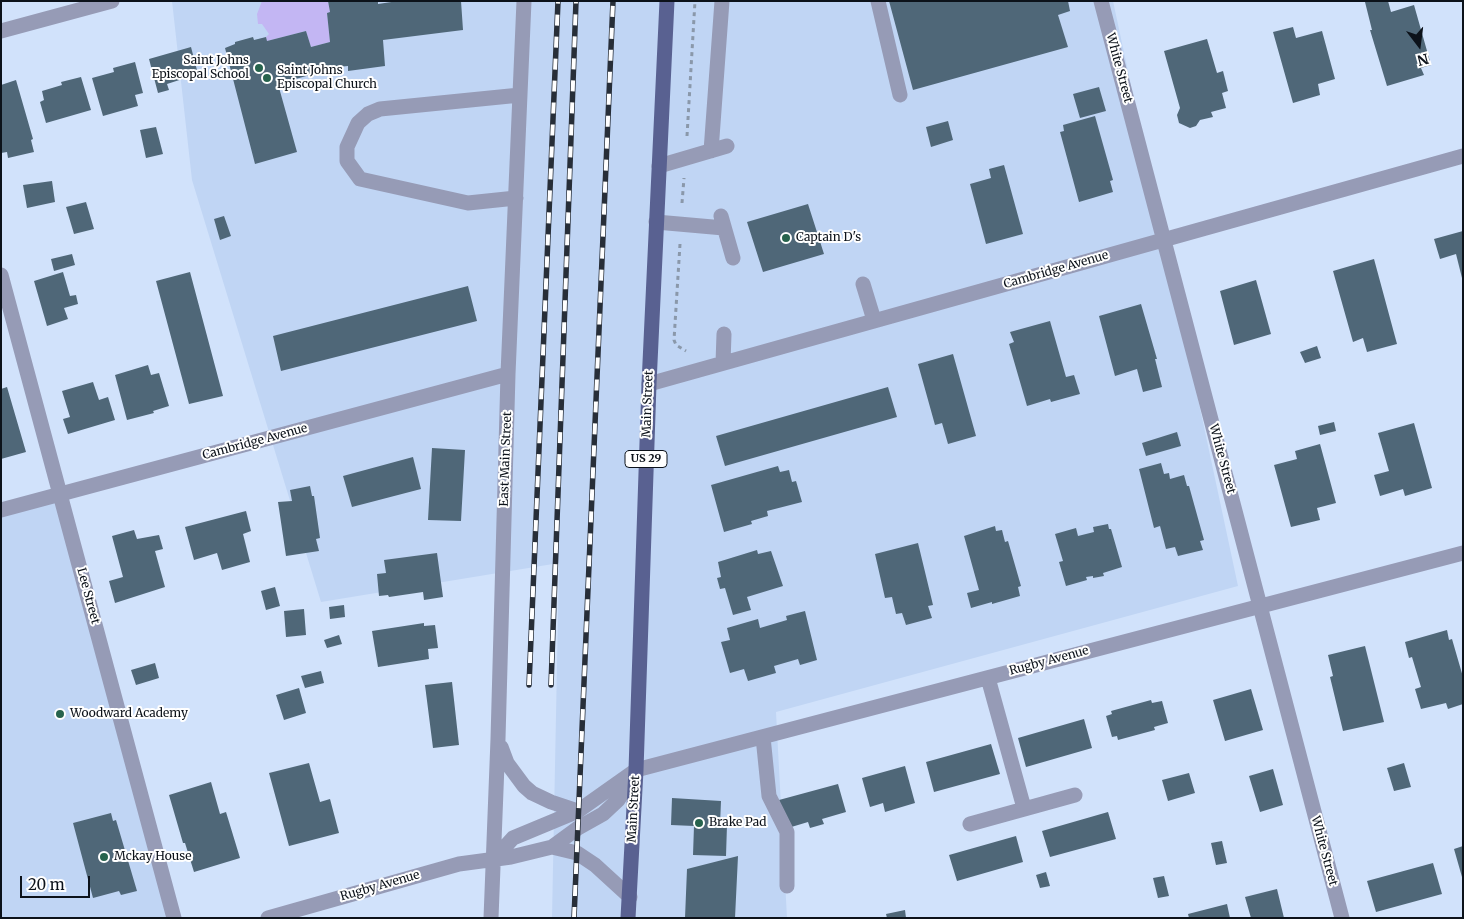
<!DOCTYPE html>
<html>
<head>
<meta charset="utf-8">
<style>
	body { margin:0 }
	#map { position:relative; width:1464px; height:919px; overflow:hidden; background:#d1e2fb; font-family:Merriweather,serif }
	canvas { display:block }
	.frame { position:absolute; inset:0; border:2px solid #0c121a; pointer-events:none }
	.north { position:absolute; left:1394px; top:20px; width:50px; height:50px; -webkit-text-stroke:4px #fff; paint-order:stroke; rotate:165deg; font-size:14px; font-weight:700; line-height:20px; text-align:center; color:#0c121a }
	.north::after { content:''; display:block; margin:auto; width:18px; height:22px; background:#0c121a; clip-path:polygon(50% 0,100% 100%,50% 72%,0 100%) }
	.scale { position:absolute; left:20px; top:876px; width:70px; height:22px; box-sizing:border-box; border:2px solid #0c121a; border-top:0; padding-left:6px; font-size:15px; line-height:18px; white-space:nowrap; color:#0c121a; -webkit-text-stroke:4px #fff; paint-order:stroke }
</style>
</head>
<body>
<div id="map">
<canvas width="1464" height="919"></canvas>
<div class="frame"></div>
<div class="north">N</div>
<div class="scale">20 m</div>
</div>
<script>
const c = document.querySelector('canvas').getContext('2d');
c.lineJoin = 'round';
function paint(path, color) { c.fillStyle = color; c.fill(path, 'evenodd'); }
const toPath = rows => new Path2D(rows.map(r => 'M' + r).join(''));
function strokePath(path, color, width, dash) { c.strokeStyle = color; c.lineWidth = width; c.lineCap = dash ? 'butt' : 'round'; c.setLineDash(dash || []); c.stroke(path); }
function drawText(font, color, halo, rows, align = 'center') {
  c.font = font + ' Merriweather,serif'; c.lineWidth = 4; c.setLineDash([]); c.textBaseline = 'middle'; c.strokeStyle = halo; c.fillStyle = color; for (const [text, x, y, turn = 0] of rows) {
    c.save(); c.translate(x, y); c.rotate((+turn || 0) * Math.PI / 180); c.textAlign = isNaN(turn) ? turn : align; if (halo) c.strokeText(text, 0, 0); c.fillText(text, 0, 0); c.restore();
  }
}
paint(toPath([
	[172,1,1113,1,1238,586,776,712,787,918,552,918,559,563,321,602,192,180],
	[60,494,174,918,1,918,1,510]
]), '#c0d5f4');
paint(toPath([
	[262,1,328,1,330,12,327,13,330,42,311,47,306,31,267,41,266,37,269,34,262,24,258,24,257,14]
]), '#c3b6f3');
paint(toPath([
	[328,1,378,1,378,4,398,1,461,1,463,30,383,40,385,66,348,71,348,66,338,67,278,84,297,152,255,164,225,48,235,44,235,42,253,37,254,40,266,37,267,41,306,31,311,47,330,42,327,13,330,12],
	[889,1,1068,1,1070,11,1058,15,1068,47,913,90],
	[1369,1,1388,1,1391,12,1414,5,1431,65,1421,68,1424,75,1387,86,1370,30,1372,30,1365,2],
	[1293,27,1296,38,1322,31,1335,79,1318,84,1320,95,1293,103,1273,32],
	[1207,39,1217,73,1223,71,1228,91,1222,93,1226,108,1211,112,1213,117,1200,120,1196,126,1190,128,1179,123,1177,115,1180,108,1164,51],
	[191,47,198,74,167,84,169,90,158,93,149,59],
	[135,62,143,93,135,95,138,106,103,116,92,78,114,72,113,68],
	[81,77,91,110,46,123,40,102,44,100,42,91,62,85,61,82],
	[16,80,33,139,31,140,34,152,8,158,7,152,1,153,1,85],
	[1099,87,1106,111,1080,118,1073,94],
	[1095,116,1113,180,1110,181,1113,192,1079,202,1060,132,1064,131,1063,125],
	[948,121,953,140,931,147,926,127],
	[156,127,163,154,146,158,140,130],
	[1004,165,1023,234,986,244,970,184,991,178,989,169],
	[52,181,55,202,27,208,23,185],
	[86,202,94,229,74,234,66,207],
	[808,204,824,254,763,272,747,222],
	[224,216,231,236,220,240,214,219],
	[1463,231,1463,278,1462,278,1456,254,1440,259,1434,239],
	[72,254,75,265,54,271,51,259],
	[1374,259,1397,344,1367,352,1363,338,1353,342,1333,271],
	[63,272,70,296,76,295,78,304,64,308,68,319,47,326,34,281],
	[190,272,223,396,189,404,156,281],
	[1256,280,1271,334,1234,345,1220,291],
	[468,286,477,321,281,371,273,336],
	[1141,304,1157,359,1155,359,1162,387,1143,392,1137,369,1115,376,1099,316],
	[1050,321,1066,377,1074,375,1080,394,1051,402,1050,399,1027,406,1009,344,1014,342,1010,332],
	[1317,346,1321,358,1305,363,1300,352],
	[953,354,976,436,948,444,942,423,935,425,918,364],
	[148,365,151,375,159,373,169,406,153,411,154,413,127,420,115,375],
	[93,382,99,400,108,397,115,420,68,434,63,419,70,417,62,391],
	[7,387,26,452,1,459,1,389],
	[888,387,897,417,725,466,716,436],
	[1334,422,1336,431,1320,435,1318,426],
	[1414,423,1432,488,1405,496,1403,489,1380,496,1374,475,1389,471,1378,433],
	[1177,432,1181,446,1146,456,1142,443],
	[1320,444,1336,503,1317,508,1320,520,1291,527,1274,465,1297,459,1295,451],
	[432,448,465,450,461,521,428,520],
	[413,457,421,489,352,507,343,476],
	[1161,463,1164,474,1169,473,1170,479,1184,475,1187,486,1189,486,1204,540,1200,541,1203,550,1178,556,1175,547,1166,549,1160,526,1154,528,1139,469],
	[778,466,780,472,789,470,792,482,796,481,802,502,767,511,768,516,751,521,752,524,724,532,711,485],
	[310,486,312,496,314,496,320,538,316,539,319,551,286,556,278,502,292,501,290,490],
	[246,511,251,531,243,534,250,562,222,570,217,553,194,560,185,527],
	[1108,524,1109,529,1111,529,1122,567,1103,573,1104,576,1093,578,1093,576,1086,577,1087,580,1066,586,1059,562,1063,561,1055,534,1076,528,1078,536,1094,532,1093,527],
	[995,526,996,531,1002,530,1005,542,1008,541,1021,586,1018,587,1020,596,992,604,992,602,971,608,967,593,979,590,964,536],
	[134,530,137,539,159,535,163,549,155,551,165,587,115,603,109,581,123,577,112,536],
	[918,543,933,605,928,606,932,618,906,625,902,613,896,614,892,597,885,598,875,554],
	[757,550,758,554,771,551,783,586,747,597,751,610,733,615,725,588,720,589,717,578,721,577,718,562],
	[437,553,443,597,424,600,423,592,389,597,388,595,379,596,377,574,386,573,384,560],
	[275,587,280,606,266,610,261,591],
	[344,605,345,617,330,619,329,607],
	[304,609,306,635,286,637,284,611],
	[805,611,817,660,800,665,798,659,774,666,776,673,748,681,744,669,730,673,721,642,730,640,727,628,758,619,760,628,787,620,786,616],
	[424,623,424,626,435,625,438,648,428,649,429,659,378,667,372,631],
	[1447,630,1449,640,1452,639,1463,677,1463,704,1448,709,1446,703,1421,709,1415,689,1421,687,1412,657,1409,658,1405,642],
	[339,635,342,644,327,648,324,640],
	[1365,646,1384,722,1343,731,1330,677,1333,676,1328,655],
	[155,663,159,678,136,685,131,670],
	[321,671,324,683,305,688,301,676],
	[452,682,459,745,433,748,425,685],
	[299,688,306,713,284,720,276,695],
	[1251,689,1263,730,1225,741,1213,700],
	[1151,700,1152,703,1162,701,1168,723,1154,727,1155,730,1118,740,1117,736,1112,737,1106,716,1112,714,1111,711],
	[1084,719,1092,748,1026,767,1018,738],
	[991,744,1000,774,934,792,926,762],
	[309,763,320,802,330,799,339,833,289,846,269,773],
	[1404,763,1411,787,1394,791,1387,768],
	[905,766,915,803,885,812,883,803,870,807,862,778],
	[1273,769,1283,805,1260,812,1249,776],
	[1189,773,1195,793,1168,801,1162,780],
	[211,782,220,814,226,812,240,858,194,872,185,843,183,843,169,795],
	[838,784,846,812,822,819,824,824,810,828,808,822,788,828,779,800],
	[672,798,721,801,720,825,727,825,726,856,693,855,694,826,671,825],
	[1108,812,1116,839,1050,857,1042,831],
	[111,813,113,821,116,820,137,891,121,895,119,891,93,898,73,823],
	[1016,836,1023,862,957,881,949,855],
	[1222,841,1227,863,1216,865,1211,843],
	[1463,846,1463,877,1462,877,1454,849],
	[738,856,735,918,685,918,687,869],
	[1433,863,1442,894,1376,912,1367,881],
	[1046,872,1050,886,1040,888,1036,875],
	[1164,876,1169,896,1158,898,1153,878],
	[1277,889,1284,918,1251,918,1245,897],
	[1227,904,1230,918,1189,918,1188,914],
	[905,910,906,918,887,918,886,914]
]), '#4f6778');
strokePath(toPath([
	[687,136,695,1],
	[682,203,684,178],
	[680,244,674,340,676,345,686,351]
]), '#8a98aa', 3, [4, 4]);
strokePath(toPath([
	[878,1,900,95],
	[1101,1,1342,918],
	[1,31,112,1],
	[711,151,722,1],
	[659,166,727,146],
	[516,198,468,203,360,179,347,161,347,147,358,123,368,114,380,109,520,95],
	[721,216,733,258],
	[656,222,724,228],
	[1,275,174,918],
	[863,284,874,320],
	[723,363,724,334],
	[649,384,1463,156],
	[1,510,508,374],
	[988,678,1024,808],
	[763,737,769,796,787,832,787,886],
	[501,747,507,763,524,786,532,793,551,802,578,811],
	[970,824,1075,795],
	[552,847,577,853,595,865,630,897],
	[494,859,513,838,578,811,636,770,1463,553],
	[268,918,459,864,511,857,552,847,578,828,603,814,618,800,633,776],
	[491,918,498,739,508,374,524,1]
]), '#969bb6', 15);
strokePath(toPath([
	[628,918,636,770,649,384,667,1]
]), '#596191', 15);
const rail = toPath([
	[529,685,558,1],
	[551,685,576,1],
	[574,918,613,1]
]);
strokePath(rail, '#272e38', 5.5);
strokePath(rail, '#fff', 4, [11]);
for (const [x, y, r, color] of [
	[259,68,5,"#27634d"],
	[267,78,5,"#27634d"],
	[786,238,5,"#27634d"],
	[60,714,5,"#27634d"],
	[699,823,5,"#27634d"],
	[104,857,5,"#27634d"]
]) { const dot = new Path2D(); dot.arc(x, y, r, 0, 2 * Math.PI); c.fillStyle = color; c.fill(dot); strokePath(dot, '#fff', 2); }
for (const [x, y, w] of [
	[646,459,42]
]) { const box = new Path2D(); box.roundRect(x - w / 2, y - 8.5, w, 17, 4); c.fillStyle = '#fff'; c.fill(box); strokePath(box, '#0c121a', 1); }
drawText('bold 11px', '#0c121a', null, [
	["US 29",646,459]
]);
drawText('12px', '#0c121a', '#fff', [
	["Saint Johns",249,61,"right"],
	["Episcopal School",249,75,"right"],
	["Saint Johns",277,71],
	["Episcopal Church",277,85],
	["Captain D's",796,238],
	["Woodward Academy",70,714],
	["Brake Pad",709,823],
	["Mckay House",114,857]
], 'left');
drawText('12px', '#0c121a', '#fff', [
	["White Street",1119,68,75],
	["Cambridge Avenue",1056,270,-16],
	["Main Street",648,404,-88],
	["Cambridge Avenue",255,442,-15],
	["East Main Street",506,459,-88],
	["White Street",1222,459,75],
	["Lee Street",88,596,75],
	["Rugby Avenue",1049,661,-15],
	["Main Street",634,809,-87],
	["White Street",1324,851,75],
	["Rugby Avenue",380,886,-16]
]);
</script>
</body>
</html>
